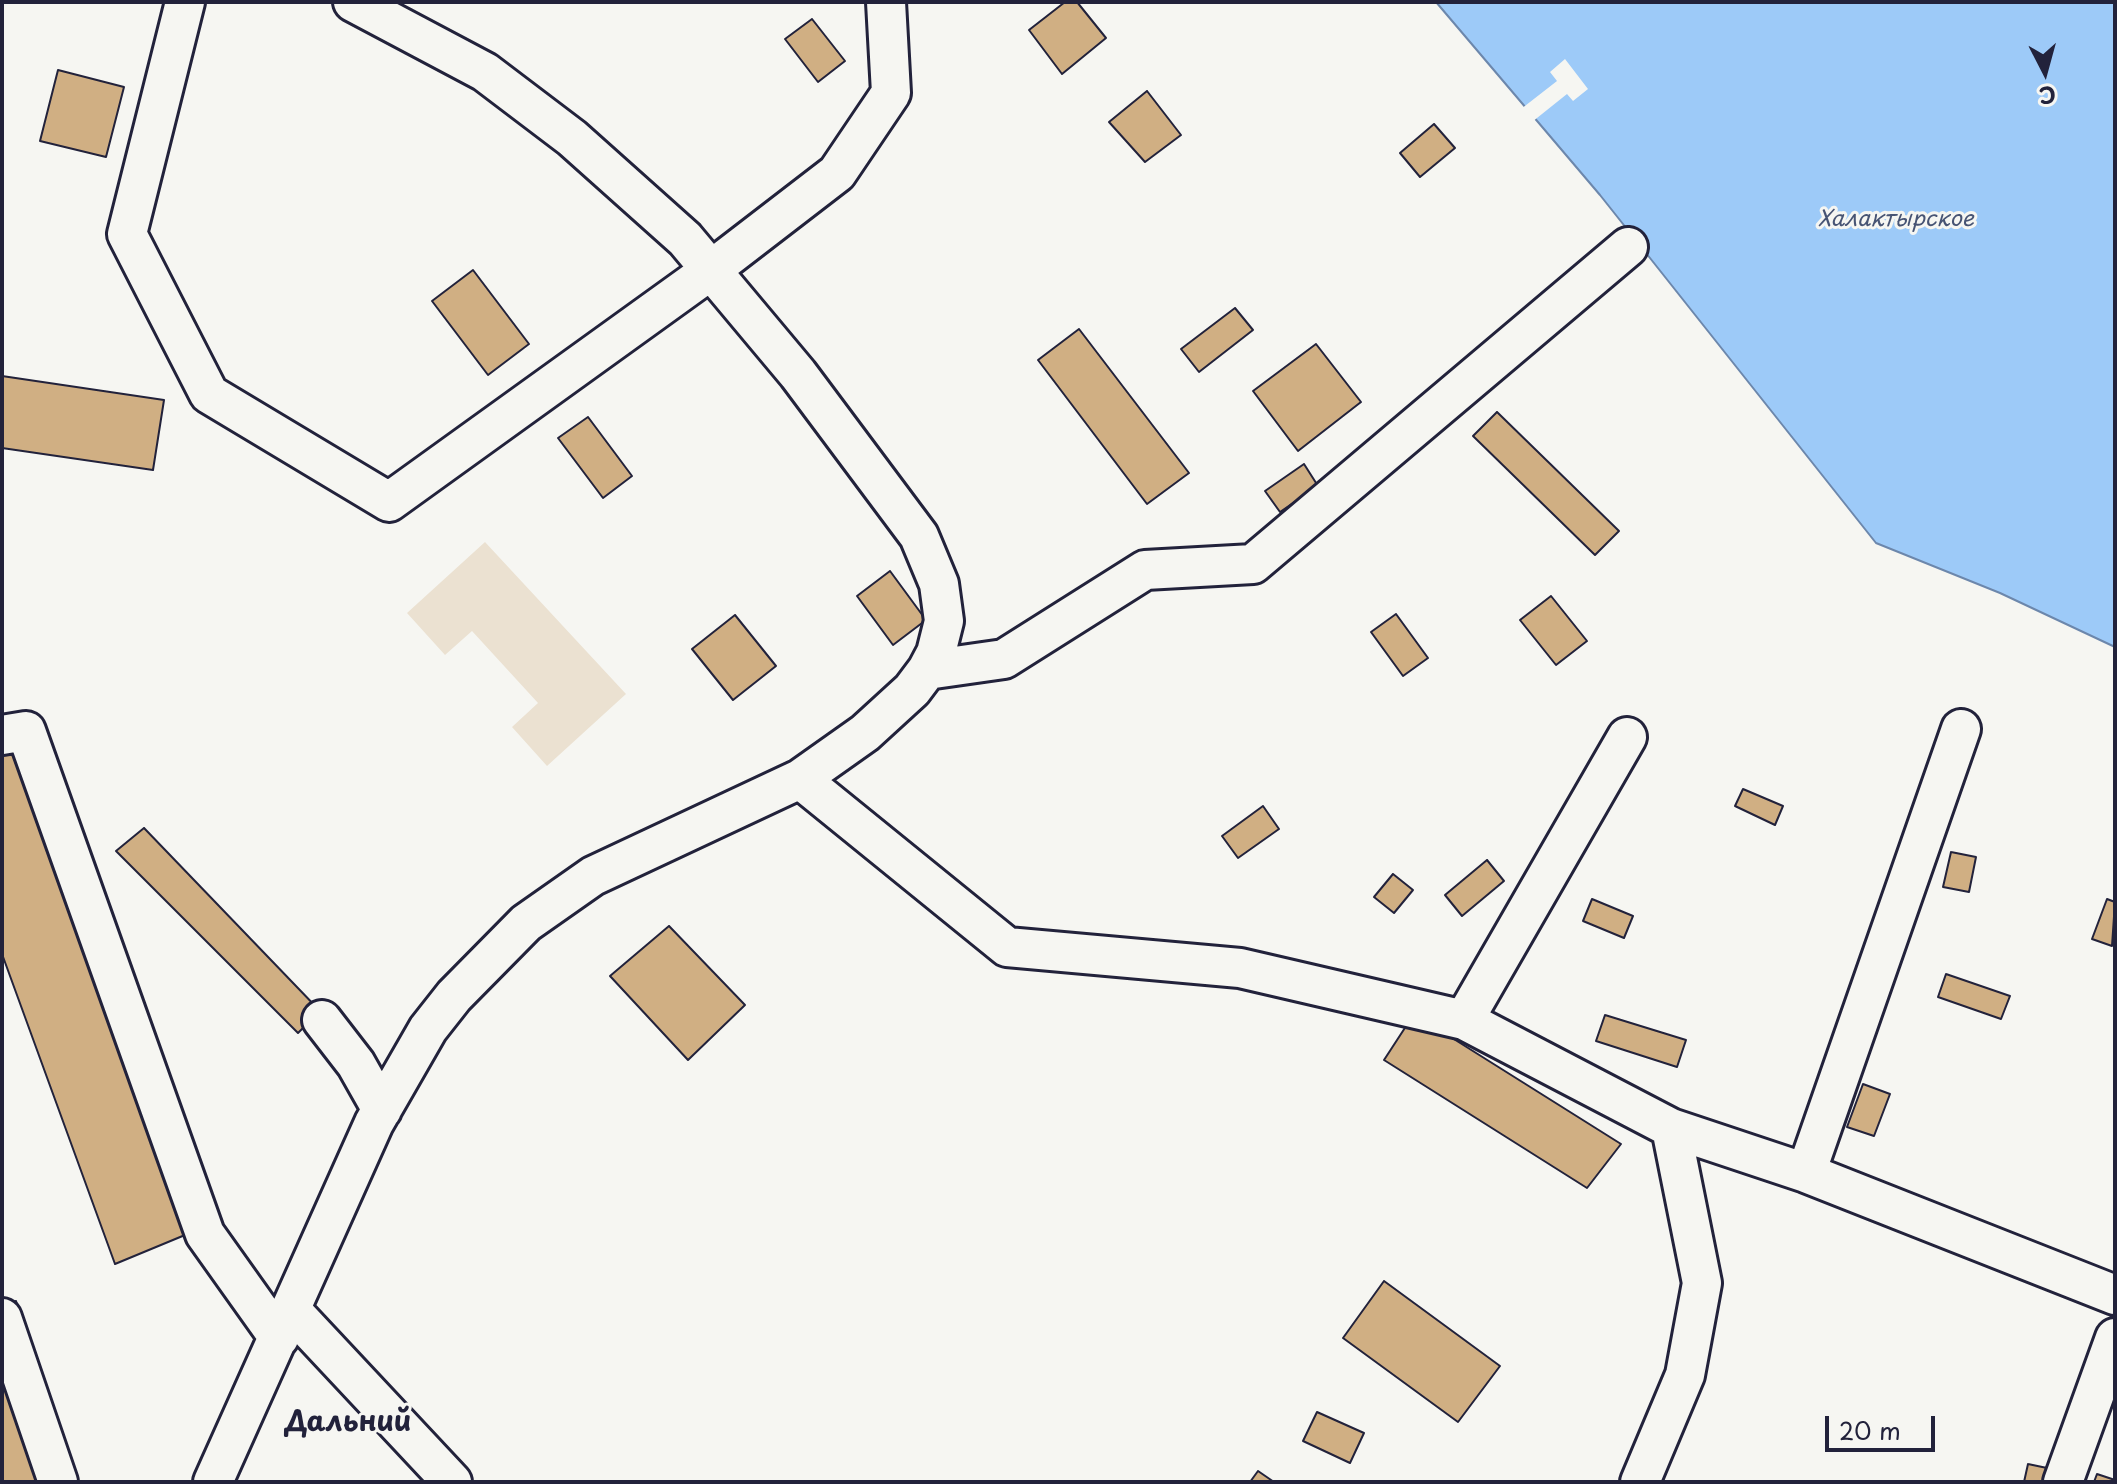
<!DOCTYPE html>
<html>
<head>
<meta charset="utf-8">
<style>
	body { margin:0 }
	#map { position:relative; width:2117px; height:1484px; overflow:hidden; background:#f6f6f2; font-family:"Playpen Sans",sans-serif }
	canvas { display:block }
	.frame { position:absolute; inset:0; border:4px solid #22223b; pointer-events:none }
	.north { position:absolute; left:2005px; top:32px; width:80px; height:80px; -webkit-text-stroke:6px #f6f6f2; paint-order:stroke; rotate:174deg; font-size:22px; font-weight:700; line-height:32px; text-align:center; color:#22223b }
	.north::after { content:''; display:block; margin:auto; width:28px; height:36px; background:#22223b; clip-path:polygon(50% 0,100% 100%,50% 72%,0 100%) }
	.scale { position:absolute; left:1825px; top:1416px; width:110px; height:36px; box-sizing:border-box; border:4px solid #22223b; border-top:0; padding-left:10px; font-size:24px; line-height:28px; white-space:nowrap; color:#22223b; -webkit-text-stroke:6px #f6f6f2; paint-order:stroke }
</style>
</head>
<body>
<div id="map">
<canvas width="2117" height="1484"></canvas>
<div class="frame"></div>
<div class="north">С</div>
<div class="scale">20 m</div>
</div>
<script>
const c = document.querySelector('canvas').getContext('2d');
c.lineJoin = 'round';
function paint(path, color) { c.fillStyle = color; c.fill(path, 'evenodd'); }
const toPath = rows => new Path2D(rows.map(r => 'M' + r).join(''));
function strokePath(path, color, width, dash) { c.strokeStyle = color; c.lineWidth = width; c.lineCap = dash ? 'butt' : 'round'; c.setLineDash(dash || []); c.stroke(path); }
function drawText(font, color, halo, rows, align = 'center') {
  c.font = font + ' "Playpen Sans",sans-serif'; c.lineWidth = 6; c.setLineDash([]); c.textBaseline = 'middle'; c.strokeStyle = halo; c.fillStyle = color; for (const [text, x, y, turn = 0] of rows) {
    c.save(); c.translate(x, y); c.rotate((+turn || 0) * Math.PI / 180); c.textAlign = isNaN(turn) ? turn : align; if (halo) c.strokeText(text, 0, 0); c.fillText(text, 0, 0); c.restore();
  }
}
paint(toPath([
	[485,542,626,694,547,766,512,727,538,703,472,631,445,655,407,613]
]), '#ebe1d1');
const water = toPath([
	[1436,2,2115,2,2115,647,2000,593,1876,543,1600,195,1436,2]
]);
paint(water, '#9dcaf8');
strokePath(water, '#6c87ac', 2);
paint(toPath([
	[1565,59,1588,89,1573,101,1567,94,1532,122,1521,109,1557,81,1550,72]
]), '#f6f6f2');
const building = toPath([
	[1065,2,1077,2,1106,38,1062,74,1029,30,1065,2],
	[812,19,845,61,818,82,785,39,812,19],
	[58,70,124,87,106,157,40,141,58,70],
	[1147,91,1181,135,1145,162,1109,122,1147,91],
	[1434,124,1455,148,1420,177,1400,153,1434,124],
	[473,270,529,344,488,375,432,301,473,270],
	[1235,308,1253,330,1199,372,1181,349,1235,308],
	[1079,329,1189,473,1147,504,1038,360,1079,329],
	[1316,344,1361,402,1298,451,1253,391,1316,344],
	[2,376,164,400,153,470,2,448,2,376],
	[1497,412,1619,531,1595,555,1473,436,1497,412],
	[588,417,632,476,603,498,558,438,588,417],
	[1304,464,1318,486,1280,512,1265,491,1304,464],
	[890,571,926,620,893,645,857,596,890,571],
	[1551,596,1587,641,1556,665,1520,620,1551,596],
	[1396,614,1428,658,1403,676,1371,632,1396,614],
	[735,615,776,666,733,700,692,649,735,615],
	[13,750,185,1235,115,1264,2,954,2,754,13,750],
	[1743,789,1783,806,1775,825,1735,806,1743,789],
	[1263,806,1279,829,1238,858,1222,836,1263,806],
	[144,828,320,1011,298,1033,116,851,144,828],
	[1951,852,1976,857,1969,892,1943,887,1951,852],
	[1487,860,1504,881,1462,916,1445,895,1487,860],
	[1393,874,1413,890,1394,913,1374,897,1393,874],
	[1592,899,1633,916,1624,938,1583,921,1592,899],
	[2107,899,2115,902,2112,946,2092,939,2107,899],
	[669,926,745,1005,688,1060,610,976,669,926],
	[1946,974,2010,996,2001,1019,1938,997,1946,974],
	[1414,1014,1621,1144,1587,1188,1384,1060,1414,1014],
	[1605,1015,1686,1040,1677,1067,1596,1041,1605,1015],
	[1863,1084,1890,1094,1874,1136,1847,1127,1863,1084],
	[1384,1281,1500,1366,1458,1422,1343,1338,1384,1281],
	[16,1301,72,1482,2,1482,2,1307,16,1301],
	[1317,1412,1364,1433,1350,1463,1303,1441,1317,1412],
	[2028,1464,2047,1468,2044,1482,2024,1482,2028,1464],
	[1258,1471,1274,1482,1250,1482,1258,1471],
	[2097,1474,2115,1480,2115,1482,2094,1482,2097,1474]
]);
paint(building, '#d0af83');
strokePath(building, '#22223b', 2);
const minor = toPath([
	[185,2,127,234,209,394,389,502,711,270,837,173,891,93,886,2],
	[927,670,1004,659,1145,570,1253,564,1628,247],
	[2,735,26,731,205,1234,279,1338],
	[800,779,1007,947,1240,968,1464,1020,1671,1128,1806,1173,2115,1295],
	[322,1020,356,1064,382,1110],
	[1464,1020,1627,737],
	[1806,1173,1961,729],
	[291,1310,452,1482],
	[2,1318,58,1482],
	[213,1482,374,1123,428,1029,454,996,526,923,593,876,800,779,865,733,912,690,927,670,936,653,944,621,939,584,919,536,798,374,685,239,572,138,485,72,353,2],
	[1640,1482,1685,1375,1702,1283,1671,1128],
	[2063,1482,2115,1338]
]);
strokePath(minor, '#22223b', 44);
strokePath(minor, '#f6f6f2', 38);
drawText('italic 22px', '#475474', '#f6f6f2', [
	["Халактырское",1896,220]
]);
drawText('bold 28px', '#22223b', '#f6f6f2', [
	["Дальний",348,1423]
]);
</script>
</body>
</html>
